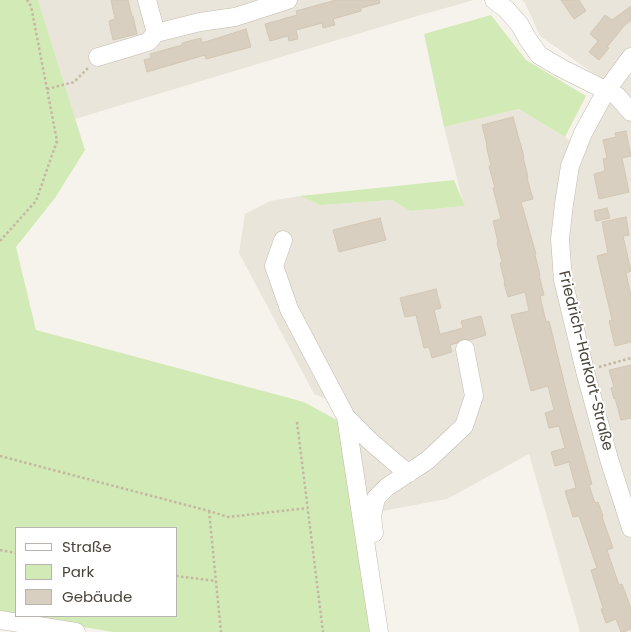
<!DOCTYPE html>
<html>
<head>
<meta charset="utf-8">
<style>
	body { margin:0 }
	#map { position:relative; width:631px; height:632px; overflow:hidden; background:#f6f3ec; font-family:Poppins,sans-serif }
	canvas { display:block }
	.legend { position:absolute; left:15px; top:527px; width:162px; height:90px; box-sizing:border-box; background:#fff; border:1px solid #b7b4b0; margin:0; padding:6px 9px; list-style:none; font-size:15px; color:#4b4439 }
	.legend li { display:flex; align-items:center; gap:10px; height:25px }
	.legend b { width:25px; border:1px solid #b7b4b0 }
</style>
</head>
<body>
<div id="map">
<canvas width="631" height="632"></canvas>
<ul class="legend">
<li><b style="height:6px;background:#fff"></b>Straße</li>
<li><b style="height:14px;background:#d2eab5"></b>Park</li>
<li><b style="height:14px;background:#d8cfc1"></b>Gebäude</li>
</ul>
</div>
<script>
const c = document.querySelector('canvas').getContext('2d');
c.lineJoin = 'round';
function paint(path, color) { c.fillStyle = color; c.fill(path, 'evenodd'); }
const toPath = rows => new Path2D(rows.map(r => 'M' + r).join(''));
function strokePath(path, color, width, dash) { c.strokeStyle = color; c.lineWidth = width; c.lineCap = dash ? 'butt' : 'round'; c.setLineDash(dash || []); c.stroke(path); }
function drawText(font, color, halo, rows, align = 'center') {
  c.font = font + ' Poppins,sans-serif'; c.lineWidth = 4; c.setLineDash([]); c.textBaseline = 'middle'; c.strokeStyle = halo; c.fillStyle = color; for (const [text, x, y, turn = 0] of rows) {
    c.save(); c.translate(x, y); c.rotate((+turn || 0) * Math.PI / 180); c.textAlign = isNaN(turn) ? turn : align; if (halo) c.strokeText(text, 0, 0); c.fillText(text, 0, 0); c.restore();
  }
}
paint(toPath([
	[38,0,474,0,414,17,75,119],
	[522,0,631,0,631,632,580,632,529,454,447,499,377,512,393,495,385,483,367,499,352,410,314,394,239,253,245,214,270,201,300,196,320,205,392,200,410,211,464,206,444,127,519,109,565,137,584,153,605,109,620,92,540,36,525,3]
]), '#eae5da');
paint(toPath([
	[0,0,38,0,85,150,55,198,16,247,36,330,304,402,344,424,375,632,113,632,0,613],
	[16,528,176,528,176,616,16,616],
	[491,15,526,60,586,96,565,137,519,109,444,127,424,34],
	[454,180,465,206,410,211,392,200,320,205,300,196]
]), '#d2eab5');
const building = toPath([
	[111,0,128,0,132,16,133,16,137,34,113,40,109,21,115,19,111,0],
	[336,0,379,0,380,3,361,8,361,11,333,19,335,25,323,28,322,23,296,30,298,39,289,41,288,36,270,41,265,24,297,15,296,11,336,0],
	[561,0,579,0,586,11,574,19,561,0],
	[631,6,631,20,624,26,607,47,609,48,599,60,589,52,598,41,590,34,605,15,612,20,631,6],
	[246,29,251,47,206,59,205,55,147,72,144,60,151,58,150,54,182,45,182,43,201,38,202,43,246,29],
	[513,117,524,157,523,157,528,177,527,178,533,199,521,202,536,254,535,255,540,275,539,275,544,295,540,296,546,322,549,321,570,406,592,484,589,485,595,503,598,502,603,516,602,517,613,548,607,550,619,585,622,584,631,608,631,629,623,632,621,632,616,619,606,623,601,609,603,608,591,570,597,568,579,516,573,517,565,491,576,488,569,462,555,466,551,452,565,448,559,426,549,428,545,413,554,410,548,386,531,391,511,315,529,311,525,292,508,297,504,283,505,283,500,263,502,262,497,243,498,242,493,221,501,219,493,188,495,188,489,166,491,166,486,145,487,145,482,125,513,117],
	[626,131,631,156,622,158,629,192,599,199,594,174,605,171,603,159,607,158,603,140,616,137,615,133,626,131],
	[607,208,610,218,596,221,594,211,607,208],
	[626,217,629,235,623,236,631,271,626,273,631,296,631,342,615,346,609,321,612,320,597,256,608,253,602,222,626,217],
	[380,218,386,240,339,252,333,230,380,218],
	[436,289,441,308,434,310,440,334,463,328,461,321,481,316,486,335,470,340,463,339,457,343,450,345,452,352,432,358,429,347,424,348,416,315,405,317,400,298,436,289],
	[631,365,631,418,621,420,615,398,614,399,611,388,614,387,609,370,631,365]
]);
paint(building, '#d8cfc1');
strokePath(building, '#d3c7b4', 1);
const minor = toPath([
	[147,0,156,33],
	[494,0,506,9,520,25,527,38,539,55,561,68,617,96,631,112],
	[98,57,148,42,156,33,200,22,235,17,288,0],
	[631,57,606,91,583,133,570,166,564,204,560,239,563,280,585,371,609,459,631,528],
	[283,240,274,266,289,309,346,417,379,632],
	[346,417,370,441,399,466,409,473],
	[374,533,372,516,376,498,387,487,428,460,464,426,474,396,465,349],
	[0,620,76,632]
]);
strokePath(minor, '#c2bbae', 19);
strokePath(toPath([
	[47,89,74,82,89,67],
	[0,241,36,201,57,141,31,6,27,0],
	[599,367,631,358],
	[297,422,323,632],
	[0,456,209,511,228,517,308,508],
	[209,511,221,632],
	[0,550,16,553],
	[176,576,216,581]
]), '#c4b79f', 2.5, [2.5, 2.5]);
strokePath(minor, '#fff', 18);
drawText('15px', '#4b4439', '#fff', [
	["Friedrich-Harkort-Straße",585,361,76]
]);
</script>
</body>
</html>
